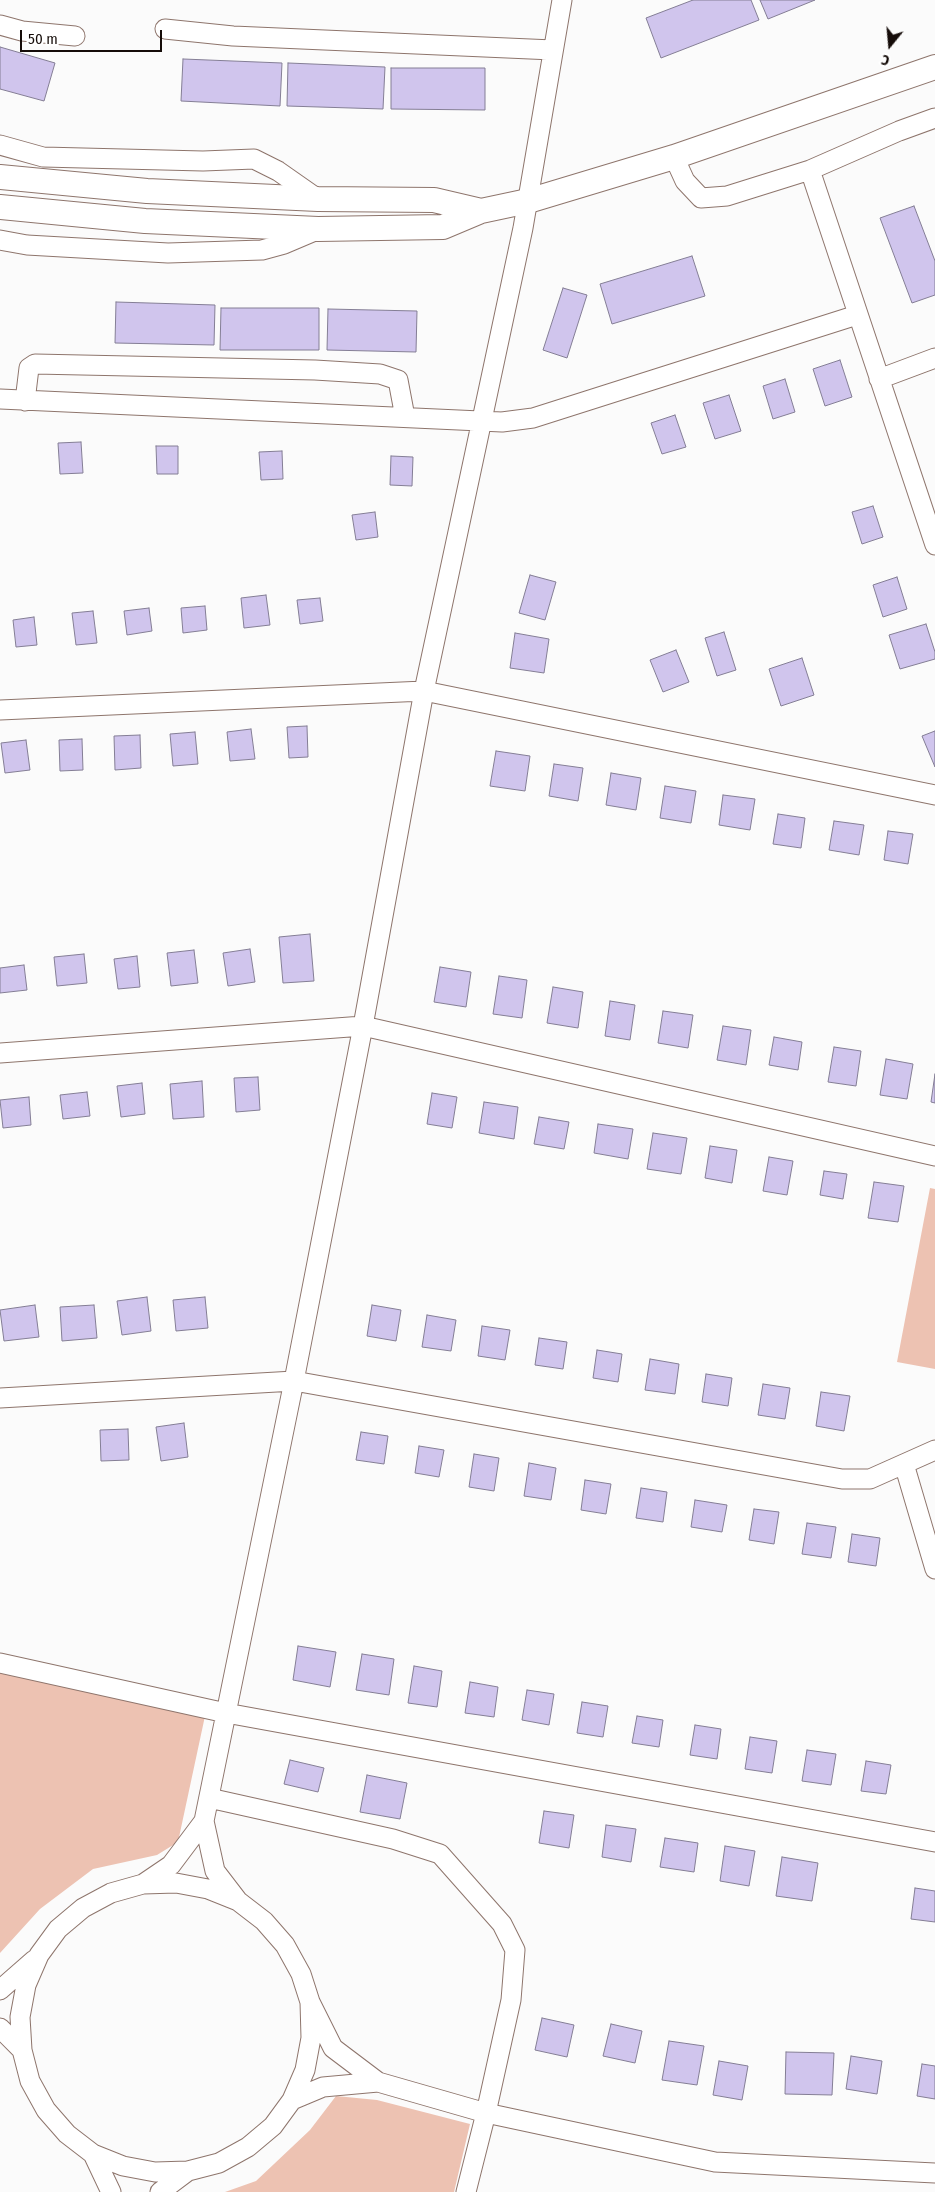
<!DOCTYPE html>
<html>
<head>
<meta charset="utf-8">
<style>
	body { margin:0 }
	#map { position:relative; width:935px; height:2192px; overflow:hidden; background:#fbfbfb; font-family:"Fira Sans Condensed",sans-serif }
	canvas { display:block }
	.north { position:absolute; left:865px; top:20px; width:50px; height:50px; -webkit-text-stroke:4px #fff; paint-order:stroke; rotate:197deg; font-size:14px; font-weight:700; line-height:20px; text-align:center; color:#150c09 }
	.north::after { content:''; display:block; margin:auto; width:18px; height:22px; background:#150c09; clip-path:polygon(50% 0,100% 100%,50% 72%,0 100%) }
	.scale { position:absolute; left:20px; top:30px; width:142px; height:22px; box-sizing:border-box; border:2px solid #150c09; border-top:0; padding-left:6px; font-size:15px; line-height:18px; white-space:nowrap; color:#150c09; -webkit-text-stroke:4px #fff; paint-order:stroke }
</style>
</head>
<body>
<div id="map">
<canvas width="935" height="2192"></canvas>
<div class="north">С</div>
<div class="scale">50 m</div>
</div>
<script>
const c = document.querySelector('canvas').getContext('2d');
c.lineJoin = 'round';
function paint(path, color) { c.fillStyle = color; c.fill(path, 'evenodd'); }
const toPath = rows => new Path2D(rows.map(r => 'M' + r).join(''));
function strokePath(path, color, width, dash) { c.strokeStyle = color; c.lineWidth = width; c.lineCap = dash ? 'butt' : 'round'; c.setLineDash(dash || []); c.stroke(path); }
paint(toPath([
	[930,1188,935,1189,935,1369,897,1362],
	[0,1672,205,1716,178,1842,157,1855,93,1869,40,1909,0,1953],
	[336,2096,377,2100,470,2124,454,2192,225,2192,256,2181,310,2130]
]), '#edc2b2');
const building = toPath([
	[693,0,751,0,759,20,661,58,646,18,693,0],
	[760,0,815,0,768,19,760,0],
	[0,47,55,63,44,101,0,89,0,47],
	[183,59,282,63,280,106,181,101,183,59],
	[288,63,385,67,383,109,287,106,288,63],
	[391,68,485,68,485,110,391,109,391,68],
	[914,206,935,261,935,295,912,303,880,218,914,206],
	[692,256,705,296,612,324,600,284,692,256],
	[563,288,587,295,567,358,543,350,563,288],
	[116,302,215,305,214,345,115,343,116,302],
	[221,308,319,308,319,350,220,350,221,308],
	[328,309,417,311,416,352,327,350,328,309],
	[840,360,852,397,825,406,813,369,840,360],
	[785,379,795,412,773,419,763,386,785,379],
	[729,395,741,431,715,439,703,403,729,395],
	[675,415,686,447,662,454,651,423,675,415],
	[81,442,83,473,60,474,58,443,81,442],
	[156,446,178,446,178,474,157,474,156,446],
	[282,451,283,479,261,480,259,452,282,451],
	[391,456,413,457,412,486,390,485,391,456],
	[873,506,883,537,862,544,852,512,873,506],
	[375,512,378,537,356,540,352,515,375,512],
	[530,575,556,582,545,620,519,613,530,575],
	[897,577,907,609,883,617,873,585,897,577],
	[266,595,270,625,244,628,241,598,266,595],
	[320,598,323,621,300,624,297,600,320,598],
	[205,606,207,630,183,633,181,608,205,606],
	[149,608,152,631,127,635,124,611,149,608],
	[93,611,97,643,76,645,72,613,93,611],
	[34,617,37,645,16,647,13,620,34,617],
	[926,624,935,652,935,659,900,669,889,635,926,624],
	[724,632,736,670,717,676,705,638,724,632],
	[515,633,549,639,544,673,510,668,515,633],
	[676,650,689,682,663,692,650,660,676,650],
	[802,658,814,695,781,706,769,669,802,658],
	[307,726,308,757,289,758,287,727,307,726],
	[251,729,255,759,230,761,227,732,251,729],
	[935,731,935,767,922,736,935,731],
	[195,732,198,764,173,766,170,734,195,732],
	[140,735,141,768,115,770,114,736,140,735],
	[82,739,83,770,60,771,59,740,82,739],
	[26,740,30,770,5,773,1,743,26,740],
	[496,751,530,756,525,791,490,786,496,751],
	[554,764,583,768,578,801,549,796,554,764],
	[611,773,641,778,636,810,606,805,611,773],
	[665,786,696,791,691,823,660,818,665,786],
	[723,795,755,799,750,830,719,825,723,795],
	[778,814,805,818,801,848,773,844,778,814],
	[834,821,864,825,859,855,829,850,834,821],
	[888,831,913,834,908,864,884,860,888,831],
	[310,934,314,981,283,983,279,937,310,934],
	[250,949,255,982,228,986,223,953,250,949],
	[194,950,198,983,171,986,167,953,194,950],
	[84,954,87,983,57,986,54,957,84,954],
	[137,956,140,987,118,989,114,959,137,956],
	[24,965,27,990,0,993,0,968,24,965],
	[440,967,471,972,466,1007,434,1002,440,967],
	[499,976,527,980,522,1018,493,1014,499,976],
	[553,987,583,992,578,1028,547,1023,553,987],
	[610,1001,635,1005,630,1040,605,1036,610,1001],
	[663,1011,693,1015,688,1048,658,1043,663,1011],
	[723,1026,751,1030,746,1065,717,1060,723,1026],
	[774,1037,802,1042,798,1070,769,1065,774,1037],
	[834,1047,861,1051,856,1086,828,1082,834,1047],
	[886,1059,913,1064,907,1099,880,1095,886,1059],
	[935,1074,935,1103,931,1102,935,1074],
	[258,1077,260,1110,236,1112,234,1078,258,1077],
	[202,1081,204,1117,173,1119,170,1084,202,1081],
	[142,1083,145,1114,121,1117,117,1086,142,1083],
	[87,1092,90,1116,63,1119,60,1095,87,1092],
	[432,1093,457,1097,452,1128,427,1124,432,1093],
	[29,1097,31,1125,3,1128,0,1100,29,1097],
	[484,1102,518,1107,514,1139,479,1133,484,1102],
	[539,1117,569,1122,564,1149,534,1144,539,1117],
	[598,1124,633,1129,628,1159,594,1153,598,1124],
	[653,1133,687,1138,681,1174,647,1169,653,1133],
	[710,1146,737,1150,732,1183,705,1178,710,1146],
	[769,1157,793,1161,787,1195,763,1191,769,1157],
	[824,1171,847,1174,843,1199,820,1195,824,1171],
	[874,1182,904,1186,898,1222,868,1218,874,1182],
	[147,1297,151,1331,122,1335,117,1301,147,1297],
	[205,1297,208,1328,176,1331,173,1300,205,1297],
	[35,1305,39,1337,4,1341,0,1310,35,1305],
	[94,1305,97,1338,62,1341,60,1307,94,1305],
	[372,1305,401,1310,396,1341,367,1336,372,1305],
	[427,1315,456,1320,451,1351,422,1347,427,1315],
	[482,1326,510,1330,505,1360,478,1356,482,1326],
	[539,1338,567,1342,563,1369,535,1365,539,1338],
	[597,1350,622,1354,618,1382,593,1378,597,1350],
	[650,1359,679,1364,675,1394,645,1390,650,1359],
	[706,1374,732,1378,728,1406,702,1402,706,1374],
	[763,1384,790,1388,785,1419,758,1415,763,1384],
	[821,1392,850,1396,844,1431,816,1426,821,1392],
	[184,1423,188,1457,161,1461,156,1427,184,1423],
	[128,1429,129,1460,101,1461,100,1430,128,1429],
	[361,1432,388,1436,384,1464,356,1460,361,1432],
	[419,1446,444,1450,439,1477,415,1473,419,1446],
	[474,1454,499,1458,494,1491,469,1487,474,1454],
	[529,1463,556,1468,551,1500,524,1496,529,1463],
	[585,1480,611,1484,606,1514,581,1510,585,1480],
	[641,1488,667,1492,663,1522,636,1518,641,1488],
	[695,1500,727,1505,722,1532,691,1527,695,1500],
	[754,1509,779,1512,774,1544,749,1540,754,1509],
	[807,1523,836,1527,831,1558,802,1554,807,1523],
	[852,1534,880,1538,876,1566,848,1562,852,1534],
	[298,1646,336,1652,330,1687,293,1680,298,1646],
	[362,1654,394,1659,389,1695,356,1690,362,1654],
	[414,1666,442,1671,437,1707,408,1703,414,1666],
	[470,1682,498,1687,494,1717,465,1713,470,1682],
	[527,1690,554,1694,549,1725,522,1720,527,1690],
	[582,1702,608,1706,603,1737,577,1733,582,1702],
	[637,1716,663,1720,659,1747,632,1743,637,1716],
	[695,1725,721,1729,717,1759,690,1755,695,1725],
	[750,1737,777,1741,772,1773,745,1769,750,1737],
	[807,1750,836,1754,831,1785,802,1781,807,1750],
	[290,1760,324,1768,318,1792,284,1784,290,1760],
	[866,1761,891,1765,886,1794,861,1791,866,1761],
	[367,1775,407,1783,400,1819,360,1812,367,1775],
	[544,1811,574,1815,569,1848,539,1843,544,1811],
	[606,1825,636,1829,631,1862,602,1857,606,1825],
	[665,1838,698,1843,694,1872,660,1867,665,1838],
	[725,1846,755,1851,749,1886,720,1881,725,1846],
	[782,1857,818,1863,812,1901,776,1896,782,1857],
	[915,1888,935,1891,935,1922,911,1919,915,1888],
	[542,2018,574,2025,567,2057,535,2050,542,2018],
	[611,2024,642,2031,635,2063,603,2056,611,2024],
	[669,2041,704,2046,697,2085,662,2080,669,2041],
	[786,2052,834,2053,832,2095,785,2094,786,2052],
	[851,2056,882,2061,877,2094,846,2089,851,2056],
	[719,2061,748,2066,742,2100,713,2095,719,2061],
	[922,2064,935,2066,935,2099,917,2096,922,2064]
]);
paint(building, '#d0c5ed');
strokePath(building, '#847e95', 1);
const minor = toPath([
	[0,25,22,31,75,36],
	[165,29,233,36,553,50],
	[0,145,43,157,203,161,254,159,278,171,318,199],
	[674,157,685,181,701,198,727,196,810,170,899,131,935,118],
	[810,170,935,545],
	[0,240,27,245,168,253,262,250,284,244,317,230],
	[879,379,935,358],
	[0,399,502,422,533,418,857,315],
	[25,401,29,368,35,364,315,370,380,374,398,380,405,417],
	[0,710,424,691,935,795],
	[0,1053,363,1026,935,1156],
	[0,1398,294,1381,842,1479,870,1479,935,1450],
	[904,1464,935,1569],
	[0,1663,226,1713,935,1842],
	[209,1798,393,1839,440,1854,502,1924,515,1950,511,2000,486,2113,466,2192],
	[204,1821,215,1871,238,1901],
	[143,1884,171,1865,204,1821,294,1381,363,1026,424,691,523,228,562,0],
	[0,1990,34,1960],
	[310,2002,311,2038,305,2070,292,2100,273,2126,248,2147,219,2163,188,2171,155,2172,123,2166,93,2154,67,2134,46,2110,30,2081,22,2050,20,2017,26,1985,39,1955,58,1929,83,1908,111,1893,143,1884,176,1883,208,1889,238,1901,264,1921,285,1945,301,1974,310,2002,333,2048,378,2082],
	[0,2028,22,2050],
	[292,2100,323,2087,378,2082,486,2113,715,2162,935,2173],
	[93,2154,111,2192],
	[160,2192,188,2171]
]);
const major = toPath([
	[0,177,147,191,318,199,434,200,481,211],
	[0,207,145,221,318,229,443,227,481,211,528,201,674,157,935,67]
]);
strokePath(minor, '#8e756c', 21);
strokePath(major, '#8e756c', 26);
strokePath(minor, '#fff', 19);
strokePath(major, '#fff', 24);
</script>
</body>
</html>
